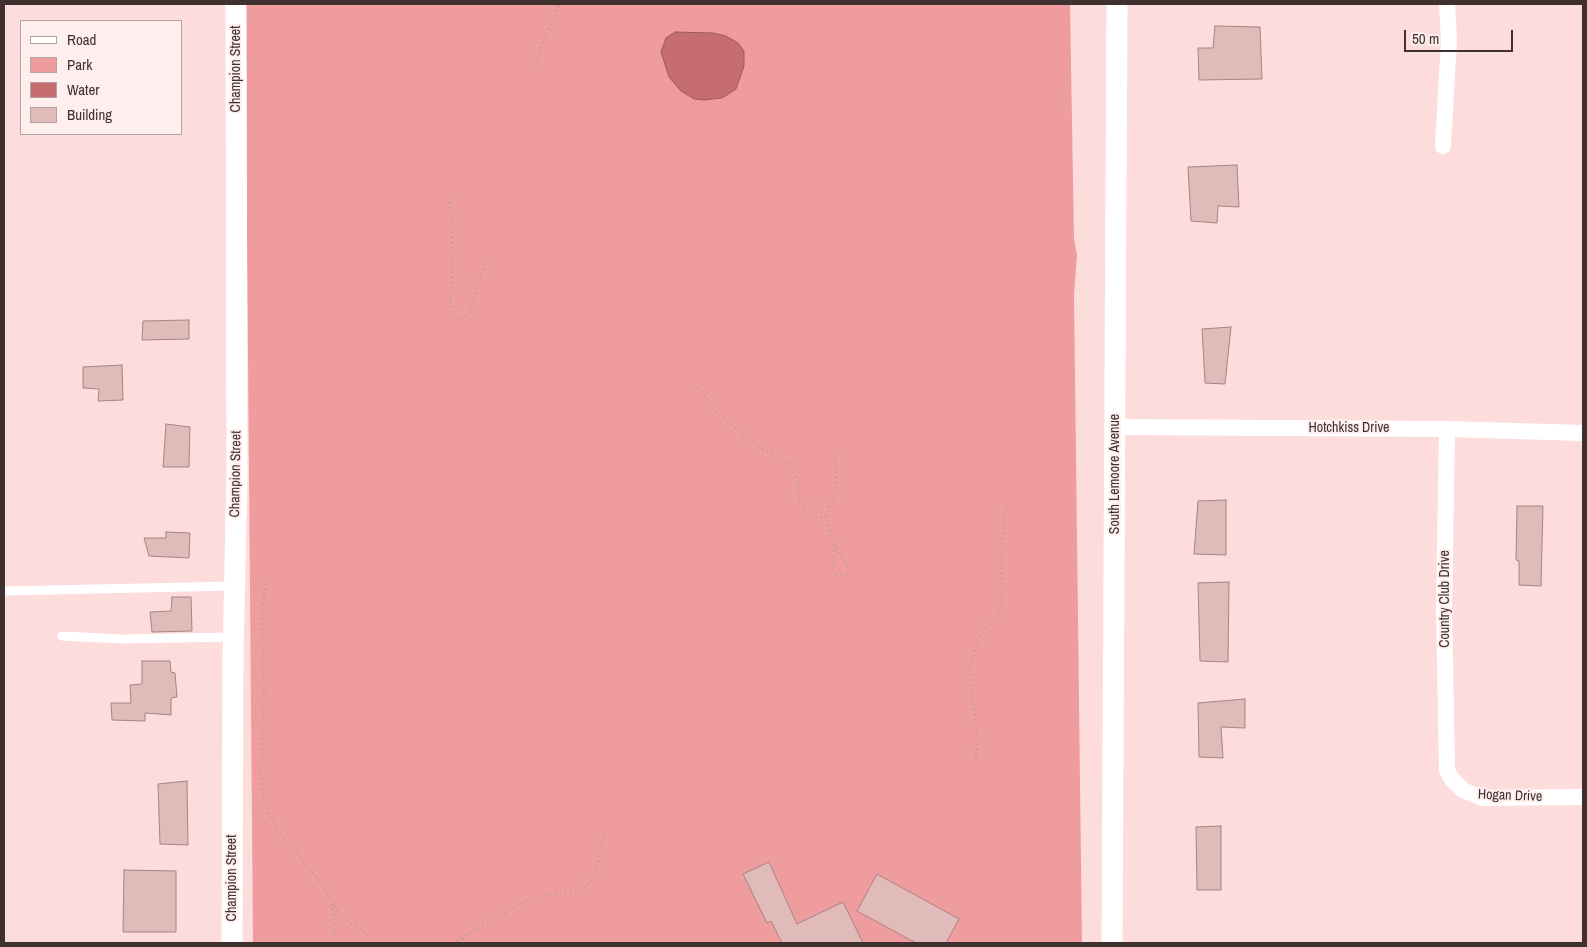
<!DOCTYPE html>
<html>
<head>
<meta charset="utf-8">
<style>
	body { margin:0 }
	#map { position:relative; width:1587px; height:947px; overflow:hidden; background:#fcdddc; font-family:"Archivo Narrow",sans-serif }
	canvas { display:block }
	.frame { position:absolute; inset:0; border:5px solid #403131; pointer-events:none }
	.legend { position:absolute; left:20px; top:20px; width:162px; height:115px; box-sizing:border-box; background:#fee; border:1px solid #b3a2a2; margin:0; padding:6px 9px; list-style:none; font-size:15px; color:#403131 }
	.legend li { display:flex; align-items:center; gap:10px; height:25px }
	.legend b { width:25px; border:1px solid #b3a2a2 }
	.scale { position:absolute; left:1404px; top:30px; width:109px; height:22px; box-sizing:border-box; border:2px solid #403131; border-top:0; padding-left:6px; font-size:15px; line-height:18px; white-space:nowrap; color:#403131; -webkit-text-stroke:4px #fee; paint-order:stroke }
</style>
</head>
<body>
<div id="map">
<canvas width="1587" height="947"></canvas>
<div class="frame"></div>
<ul class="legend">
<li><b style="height:6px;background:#fff"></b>Road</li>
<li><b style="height:14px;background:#ee9c9e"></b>Park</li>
<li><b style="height:14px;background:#c66d70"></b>Water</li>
<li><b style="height:14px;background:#e1baba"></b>Building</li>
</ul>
<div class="scale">50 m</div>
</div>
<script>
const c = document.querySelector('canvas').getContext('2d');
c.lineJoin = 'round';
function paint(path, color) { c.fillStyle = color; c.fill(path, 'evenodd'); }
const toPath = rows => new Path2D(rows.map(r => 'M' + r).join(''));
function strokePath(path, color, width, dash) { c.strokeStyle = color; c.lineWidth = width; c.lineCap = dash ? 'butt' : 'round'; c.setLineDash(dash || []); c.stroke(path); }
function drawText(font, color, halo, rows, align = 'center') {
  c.font = font + ' "Archivo Narrow",sans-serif'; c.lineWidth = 4; c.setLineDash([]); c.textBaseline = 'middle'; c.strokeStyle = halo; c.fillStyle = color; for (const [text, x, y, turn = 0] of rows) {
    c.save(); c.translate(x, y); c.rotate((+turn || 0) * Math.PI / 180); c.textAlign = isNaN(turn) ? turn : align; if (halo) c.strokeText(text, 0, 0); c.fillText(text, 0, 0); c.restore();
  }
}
paint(toPath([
	[245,4,1070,4,1074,239,1077,255,1074,295,1082,943,253,943]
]), '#ee9c9e');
const water = toPath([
	[675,32,713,33,726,36,738,43,744,51,744,66,736,89,722,98,704,100,694,99,681,91,669,77,661,52,666,38,675,32]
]);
paint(water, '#c66d70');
strokePath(water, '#9e5b5d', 1);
const building = toPath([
	[1215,26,1260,27,1262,79,1199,80,1198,48,1213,48,1215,26],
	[1237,165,1239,207,1218,206,1217,223,1191,221,1188,167,1237,165],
	[189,320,189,339,142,340,143,321,189,320],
	[1231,327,1225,384,1205,383,1202,329,1231,327],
	[122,365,123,400,98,401,99,389,83,388,83,367,122,365],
	[166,424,190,427,189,467,163,467,166,424],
	[1226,500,1226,555,1194,554,1198,501,1226,500],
	[1517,506,1543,506,1541,586,1519,585,1519,561,1516,560,1517,506],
	[166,532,190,533,189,558,149,556,144,538,166,538,166,532],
	[1229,582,1228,662,1200,661,1198,583,1229,582],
	[172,597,191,597,192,631,152,632,150,612,171,611,172,597],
	[142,661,170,661,171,672,175,673,177,697,171,698,171,715,145,713,145,721,112,720,111,703,131,703,130,685,142,684,142,661],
	[1245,699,1245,728,1221,727,1223,758,1199,757,1198,703,1245,699],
	[187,781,188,845,160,844,158,784,187,781],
	[1221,826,1221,890,1197,890,1196,827,1221,826],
	[769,862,797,924,843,902,863,943,782,943,771,921,767,923,743,874,769,862],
	[124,870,176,871,176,932,123,932,124,870],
	[877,874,959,919,946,943,916,943,857,911,877,874]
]);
paint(building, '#e1baba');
strokePath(building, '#a78383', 1);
strokePath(toPath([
	[589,4,590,8],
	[535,67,541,46,560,4],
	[450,197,453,258,450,307,455,319,461,320,469,312,487,255],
	[698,387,714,409,725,420,759,447,790,464,798,482,800,501,806,513,819,518,825,516,828,512],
	[834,452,837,484,827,516,827,524,835,547,848,566,848,573,844,575,837,575,833,572,835,547],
	[267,579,262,609,264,695,261,774,264,803,277,829,324,887,341,918,366,933,371,939],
	[976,760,977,732,971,689,970,668,979,638,999,611,1002,600,1002,540,1004,520,1009,502],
	[332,904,335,918,333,940],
	[452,943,524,902,542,896,571,892,586,886,595,874,604,836],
	[460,943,466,935]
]), '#b69d9c', 2.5, [1, 4]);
strokePath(toPath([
	[4,591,234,586],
	[62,636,122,639,233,637]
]), '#fff', 9);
strokePath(toPath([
	[1443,146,1449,40,1447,4],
	[1114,427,1447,429,1583,433],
	[1447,429,1444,609,1447,770,1451,778,1463,790,1482,798,1583,797]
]), '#fff', 16);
strokePath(toPath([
	[232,943,233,657,237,472,236,4],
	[1112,943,1117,4]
]), '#fff', 21);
drawText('14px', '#403131', '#fee', [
	["Champion Street",236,69,-90],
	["Hotchkiss Drive",1349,428],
	["Champion Street",236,474,-89],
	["South Lemoore Avenue",1115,474,-90],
	["Country Club Drive",1445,599,-90],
	["Hogan Drive",1510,796,2],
	["Champion Street",232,878,-90]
]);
</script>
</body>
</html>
